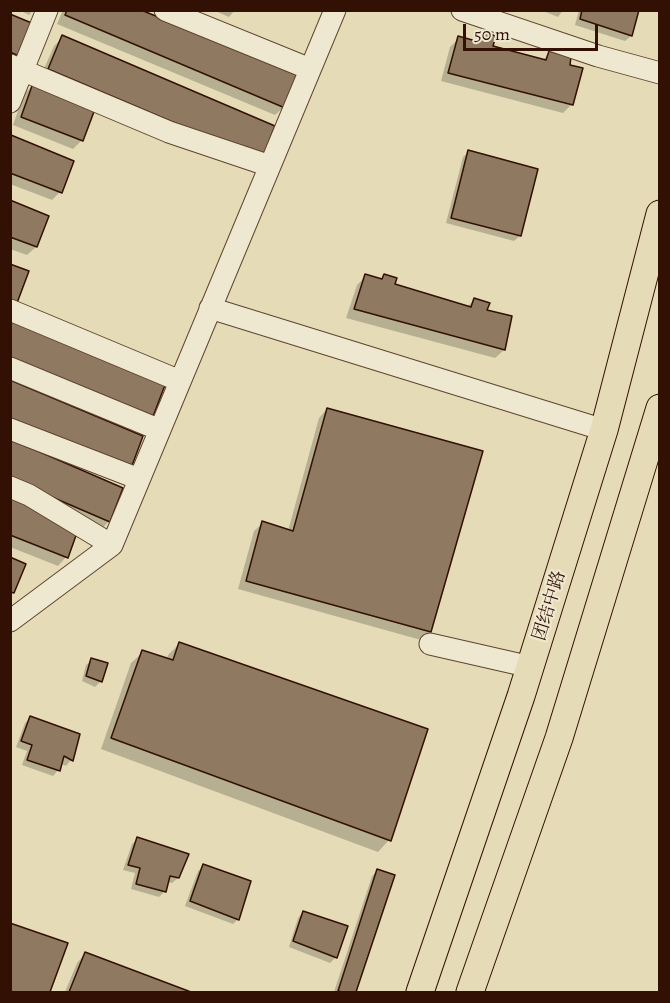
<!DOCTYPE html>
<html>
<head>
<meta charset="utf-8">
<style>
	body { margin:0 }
	#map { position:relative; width:670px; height:1003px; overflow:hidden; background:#e5dbb6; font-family:Alegreya,serif }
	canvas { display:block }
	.frame { position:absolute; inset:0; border:12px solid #321104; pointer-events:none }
	.scale { position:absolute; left:463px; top:24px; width:135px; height:27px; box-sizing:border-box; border:3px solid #321104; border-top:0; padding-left:8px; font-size:18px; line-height:21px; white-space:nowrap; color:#321104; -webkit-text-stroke:4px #eee8d0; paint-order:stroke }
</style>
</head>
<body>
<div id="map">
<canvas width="670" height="1003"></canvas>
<div class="frame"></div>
<div class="scale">50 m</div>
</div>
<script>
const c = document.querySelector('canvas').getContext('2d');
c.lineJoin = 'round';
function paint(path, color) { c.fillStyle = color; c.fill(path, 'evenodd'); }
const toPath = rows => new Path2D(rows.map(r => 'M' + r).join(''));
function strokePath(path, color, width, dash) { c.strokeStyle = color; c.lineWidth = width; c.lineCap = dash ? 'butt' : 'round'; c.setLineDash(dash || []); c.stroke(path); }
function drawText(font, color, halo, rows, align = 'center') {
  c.font = font + ' Alegreya,"Noto Serif SC",serif'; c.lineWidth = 4.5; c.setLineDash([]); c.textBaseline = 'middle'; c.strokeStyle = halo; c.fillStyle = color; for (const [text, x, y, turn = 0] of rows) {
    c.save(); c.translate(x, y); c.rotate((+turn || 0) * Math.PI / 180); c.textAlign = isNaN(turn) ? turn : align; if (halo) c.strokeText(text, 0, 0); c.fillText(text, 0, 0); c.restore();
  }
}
paint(toPath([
	[19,10,33,10,29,15],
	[63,10,137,10,284,107,275,115,57,24],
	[213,10,235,10,229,17],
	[541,10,563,10,558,17],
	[579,10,638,10,631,36,625,41,575,25],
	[480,33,491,47,542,61,550,53,572,104,563,113,441,81,450,47,459,38,472,42],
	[63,37,261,159,40,78,54,46],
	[33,85,82,140,73,149,13,125,24,94],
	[12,137,60,192,52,200,10,184],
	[469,152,520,236,514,241,446,223,463,157],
	[10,202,36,247,27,255,10,249],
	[385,275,393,285,467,307,474,300,485,311,504,350,495,358,346,318,357,285,366,276,380,280],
	[327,409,430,632,421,640,238,589,254,531,263,523,288,531,319,418],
	[10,441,109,521,101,530,10,491],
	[10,500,66,557,58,566,10,547],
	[179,644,389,840,378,852,101,749,131,663,143,652,167,660,168,655],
	[92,660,101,681,95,687,82,681,86,665],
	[30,718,78,735,71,760,66,766,60,763,58,770,53,776,22,765,27,751,16,747,25,723],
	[138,839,178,878,172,883,167,882,165,891,159,897,131,889,135,873,123,870,132,844],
	[204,866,238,919,233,924,185,906,198,871],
	[377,871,394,876,354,992,334,992,372,876],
	[303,912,336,957,330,963,289,947,298,918],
	[10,924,66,944,48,992,10,992],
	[85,954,187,992,65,992,77,963]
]), '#0003');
const building = toPath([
	[67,10,141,10,298,74,285,108,65,15,67,10],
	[582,10,639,10,632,36,580,19,582,10],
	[10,14,34,24,21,57,10,52,10,14],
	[480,31,496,36,493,46,546,60,549,51,571,57,570,65,583,68,573,105,448,73,458,36,476,41,480,31],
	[62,35,275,126,262,160,48,69,62,35],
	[33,83,95,109,83,141,21,117,33,83],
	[11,135,74,161,62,193,10,173,11,135],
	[468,150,538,169,521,236,451,218,468,150],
	[10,200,49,216,37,247,10,237,10,200],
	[10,264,29,271,17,303,10,300,10,264],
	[365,274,382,279,384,274,397,278,395,284,471,307,474,298,490,303,487,310,512,316,505,350,354,309,365,274],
	[10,319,165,385,152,419,10,359,10,319],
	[10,380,143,436,130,471,10,420,10,380],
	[327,408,483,451,431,632,246,581,262,521,293,531,327,408],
	[10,439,123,488,110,522,10,479,10,439],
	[10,498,79,527,68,558,10,535,10,498],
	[10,557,26,564,14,593,10,592,10,557],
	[179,642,428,729,391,841,111,738,142,650,173,660,179,642],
	[91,658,108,663,102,682,86,676,91,658],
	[30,716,80,734,73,761,64,756,60,771,27,760,32,745,21,741,30,716],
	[137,837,189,854,179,878,170,876,166,892,136,884,140,868,128,865,137,837],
	[203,864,251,881,239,920,190,901,203,864],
	[377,869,395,875,356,992,342,992,338,991,377,869],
	[303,911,348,926,337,958,293,941,303,911],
	[10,923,68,943,50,992,10,992,10,923],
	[85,952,191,992,69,992,85,952]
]);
paint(building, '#8f7a61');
strokePath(building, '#321104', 1.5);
const minor = toPath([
	[165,10,310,69],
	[462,10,598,56,660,73],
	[10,65,169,132,270,166],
	[10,102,47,10],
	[210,308,604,430],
	[10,310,180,381],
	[10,368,160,430],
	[10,429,139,479],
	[10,487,29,495,112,545],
	[10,621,112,545,335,10],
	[430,644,531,667]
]);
const major = toPath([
	[420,992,521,696,604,430,660,214],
	[470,992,559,738,660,408]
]);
strokePath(minor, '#5f4430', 23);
strokePath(major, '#321104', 29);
strokePath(minor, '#eee8d0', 21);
strokePath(major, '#e5dbb6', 27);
drawText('18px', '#321104', '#eee8d0', [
	["团结中路",550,606,-73]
]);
</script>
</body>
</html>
